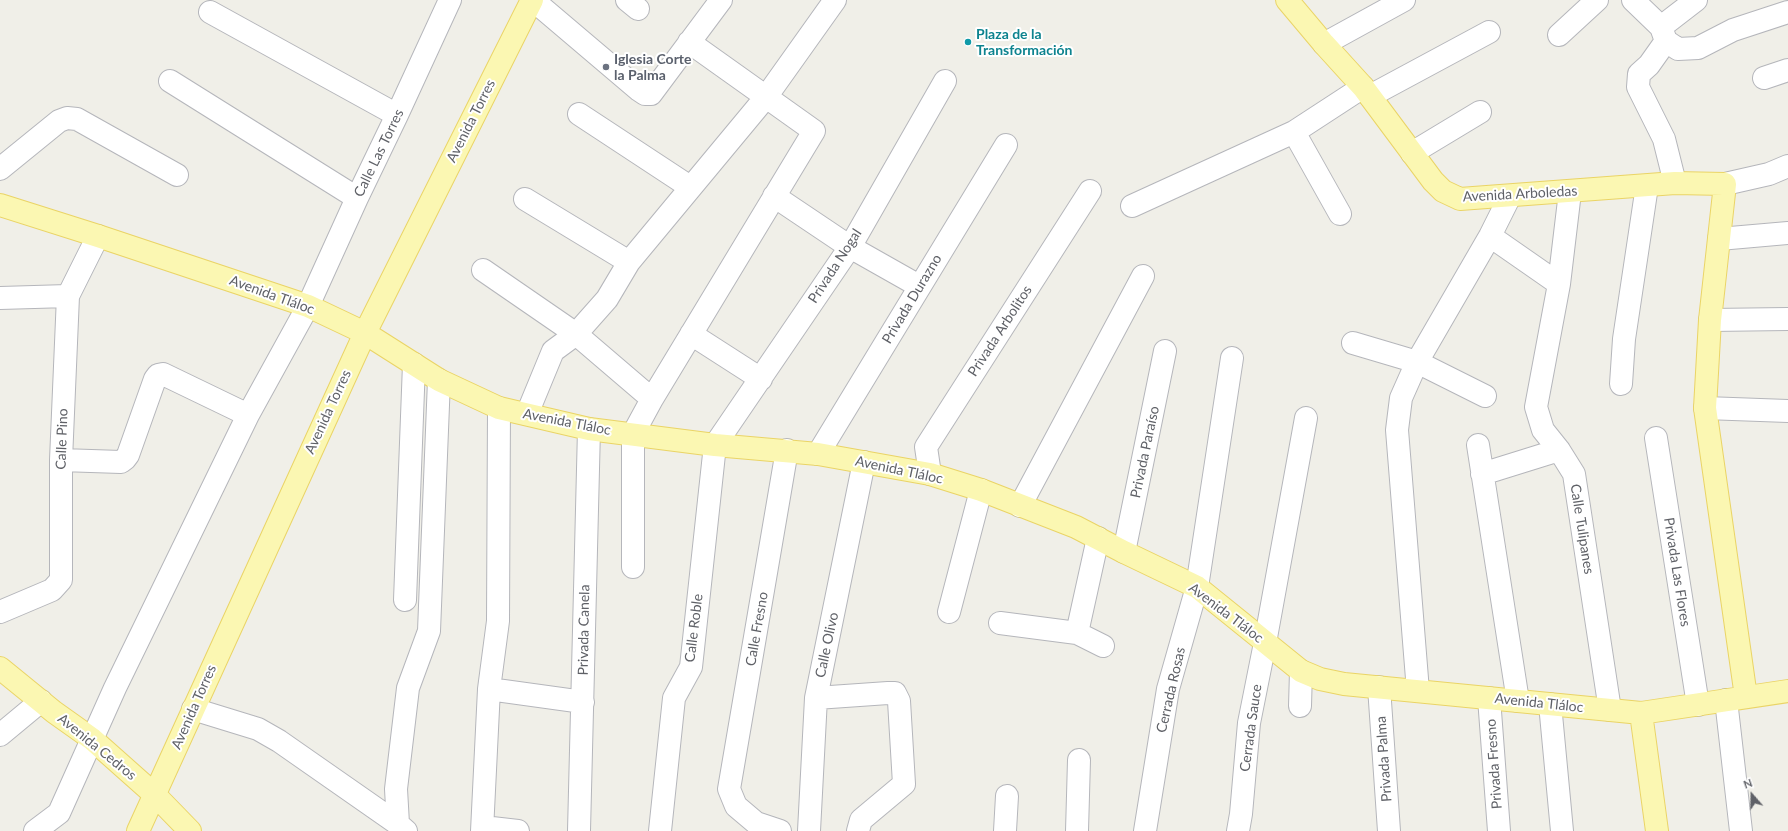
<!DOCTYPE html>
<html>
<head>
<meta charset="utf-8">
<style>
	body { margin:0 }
	#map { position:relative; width:1788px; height:831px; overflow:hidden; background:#f0efe8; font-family:Lato,sans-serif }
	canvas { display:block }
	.north { position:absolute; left:1732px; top:775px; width:40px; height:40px; -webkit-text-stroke:3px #fff; paint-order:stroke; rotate:340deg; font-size:11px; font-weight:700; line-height:16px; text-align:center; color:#5f6167 }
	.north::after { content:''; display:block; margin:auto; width:14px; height:18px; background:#5f6167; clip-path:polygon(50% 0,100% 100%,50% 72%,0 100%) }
</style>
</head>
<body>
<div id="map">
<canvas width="1788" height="831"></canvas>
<div class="north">N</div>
</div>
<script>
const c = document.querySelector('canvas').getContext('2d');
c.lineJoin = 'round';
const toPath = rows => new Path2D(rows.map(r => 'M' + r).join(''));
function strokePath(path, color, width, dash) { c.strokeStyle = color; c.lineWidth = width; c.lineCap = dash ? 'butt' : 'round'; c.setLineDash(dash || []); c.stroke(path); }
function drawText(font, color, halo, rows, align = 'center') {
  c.font = font + ' Lato,sans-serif'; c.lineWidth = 4; c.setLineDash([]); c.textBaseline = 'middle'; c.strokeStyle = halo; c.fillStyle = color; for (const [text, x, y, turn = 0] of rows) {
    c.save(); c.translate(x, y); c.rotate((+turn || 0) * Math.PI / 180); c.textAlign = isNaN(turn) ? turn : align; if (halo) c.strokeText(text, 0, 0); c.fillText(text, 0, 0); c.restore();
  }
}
const minor = toPath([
	[533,0,639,90,645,94,651,94,721,0],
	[627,0,638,9],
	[1633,0,1661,27,1666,41,1649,65,1639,74,1638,87,1664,139,1675,183],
	[210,12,397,115],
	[1661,27,1696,0],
	[1559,35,1597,0],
	[1666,41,1678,49,1698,48,1733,30,1788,12],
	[1324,44,1404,0],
	[1764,78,1788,70],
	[170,81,357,198],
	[1370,96,1489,32],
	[579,114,690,187],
	[1294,132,1340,214],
	[1412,153,1480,112],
	[0,169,59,121,67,118,77,119,177,175],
	[1725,184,1769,174,1788,166],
	[1570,192,1559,284,1536,407,1543,430,1559,450,1574,474,1610,710],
	[774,196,850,247,919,286],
	[525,199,629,262],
	[1132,206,1294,132,1363,87],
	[1490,236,1559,284],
	[1719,239,1788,233],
	[483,270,576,334,652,399],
	[68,296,98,236],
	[0,298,68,296,61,460,61,580,52,590,0,612],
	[1710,320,1788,319],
	[691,334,761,379],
	[1353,343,1417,362,1485,396],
	[1621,384,1624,339,1647,186],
	[1705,408,1788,411],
	[527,414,553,351,576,334,607,299,629,262,766,97,835,0],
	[1656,438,1698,705],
	[1478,445,1518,701],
	[818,454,1006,145],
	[61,460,121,462,125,459,128,455,155,379,158,375,163,374,248,415],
	[930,474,926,447,1090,191],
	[1482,474,1559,450],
	[1020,506,1143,276],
	[1124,552,1165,351],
	[633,567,633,434,652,399,814,131,689,42],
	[405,600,414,364],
	[949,612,981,490],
	[1000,623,1077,633,1103,646],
	[1077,633,1098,538],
	[1379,687,1389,831],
	[489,689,583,702],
	[1418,691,1397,430,1401,398,1417,362,1490,236,1510,196],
	[816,698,888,693,895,693,899,701,904,784,861,820,858,831],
	[1489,698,1499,831],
	[1726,700,1741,831],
	[1550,704,1562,831],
	[1300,706,1301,671],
	[193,709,258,729,279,741,398,824],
	[0,735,41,701],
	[483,827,518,831],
	[35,831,59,813,115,688,248,415,308,306,357,198,397,115,450,0],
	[406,831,398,824,396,789,408,688,429,631,439,380],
	[482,831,489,689,498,621,499,408],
	[579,831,589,429],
	[660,831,674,698,691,667,715,445,850,247,945,81],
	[780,831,756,823,736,806,729,789,787,450],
	[809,831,816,698,864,462],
	[1005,831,1007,796],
	[1077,831,1079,760],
	[1145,831,1168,689,1197,587,1232,358],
	[1238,831,1241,814,1249,723,1265,643,1306,418]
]);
const major = toPath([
	[1287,0,1324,44,1363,87,1433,181,1443,191,1460,199,1675,183,1725,184,1710,320,1705,408,1746,697],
	[0,205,98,236,308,306,365,333,439,380,499,408,589,429,715,445,818,454,930,474,981,490,1076,527,1124,552,1197,587,1301,671,1320,679,1344,684,1641,713,1788,691],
	[0,668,54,712,92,739,155,795,190,831],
	[1641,713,1657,831],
	[138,831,365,333,532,0]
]);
strokePath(minor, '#b5b6bb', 24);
strokePath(major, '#ead466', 24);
strokePath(minor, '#fff', 22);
strokePath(major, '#fbf7b2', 22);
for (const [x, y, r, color] of [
	[968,42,4,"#0f9aa8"],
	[606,67,4,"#6b7280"]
]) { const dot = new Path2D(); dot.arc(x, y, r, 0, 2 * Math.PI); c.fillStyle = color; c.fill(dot); strokePath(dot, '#fff', 1.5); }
drawText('bold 14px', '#0d838f', '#fff', [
	["Plaza de la",976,34],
	["Transformación",976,50]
], 'left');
drawText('bold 14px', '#5b616d', '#fff', [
	["Iglesia Corte",614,59],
	["la Palma",614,75]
], 'left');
drawText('14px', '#5f6167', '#fff', [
	["Avenida Torres",471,121,-63],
	["Calle Las Torres",379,153,-64],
	["Avenida Arboledas",1520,194,-3],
	["Privada Nogal",835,266,-57],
	["Avenida Tláloc",272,295,20],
	["Privada Durazno",912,299,-59],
	["Privada Arbolitos",1000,331,-57],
	["Avenida Torres",328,412,-65],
	["Avenida Tláloc",567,422,11],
	["Calle Pino",62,439,-88],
	["Privada Paraíso",1145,452,-78],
	["Avenida Tláloc",899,470,12],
	["Calle Tulipanes",1582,529,81],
	["Privada Las Flores",1677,572,81],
	["Avenida Tláloc",1226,613,37],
	["Calle Roble",694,628,-83],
	["Calle Fresno",757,629,-80],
	["Privada Canela",584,630,-89],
	["Calle Olivo",827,645,-78],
	["Cerrada Rosas",1171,690,-77],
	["Avenida Tláloc",1539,703,6],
	["Avenida Torres",194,707,-66],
	["Cerrada Sauce",1251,728,-82],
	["Avenida Cedros",97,747,39],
	["Privada Palma",1384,759,-94],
	["Privada Fresno",1494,764,-94]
]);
</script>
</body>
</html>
